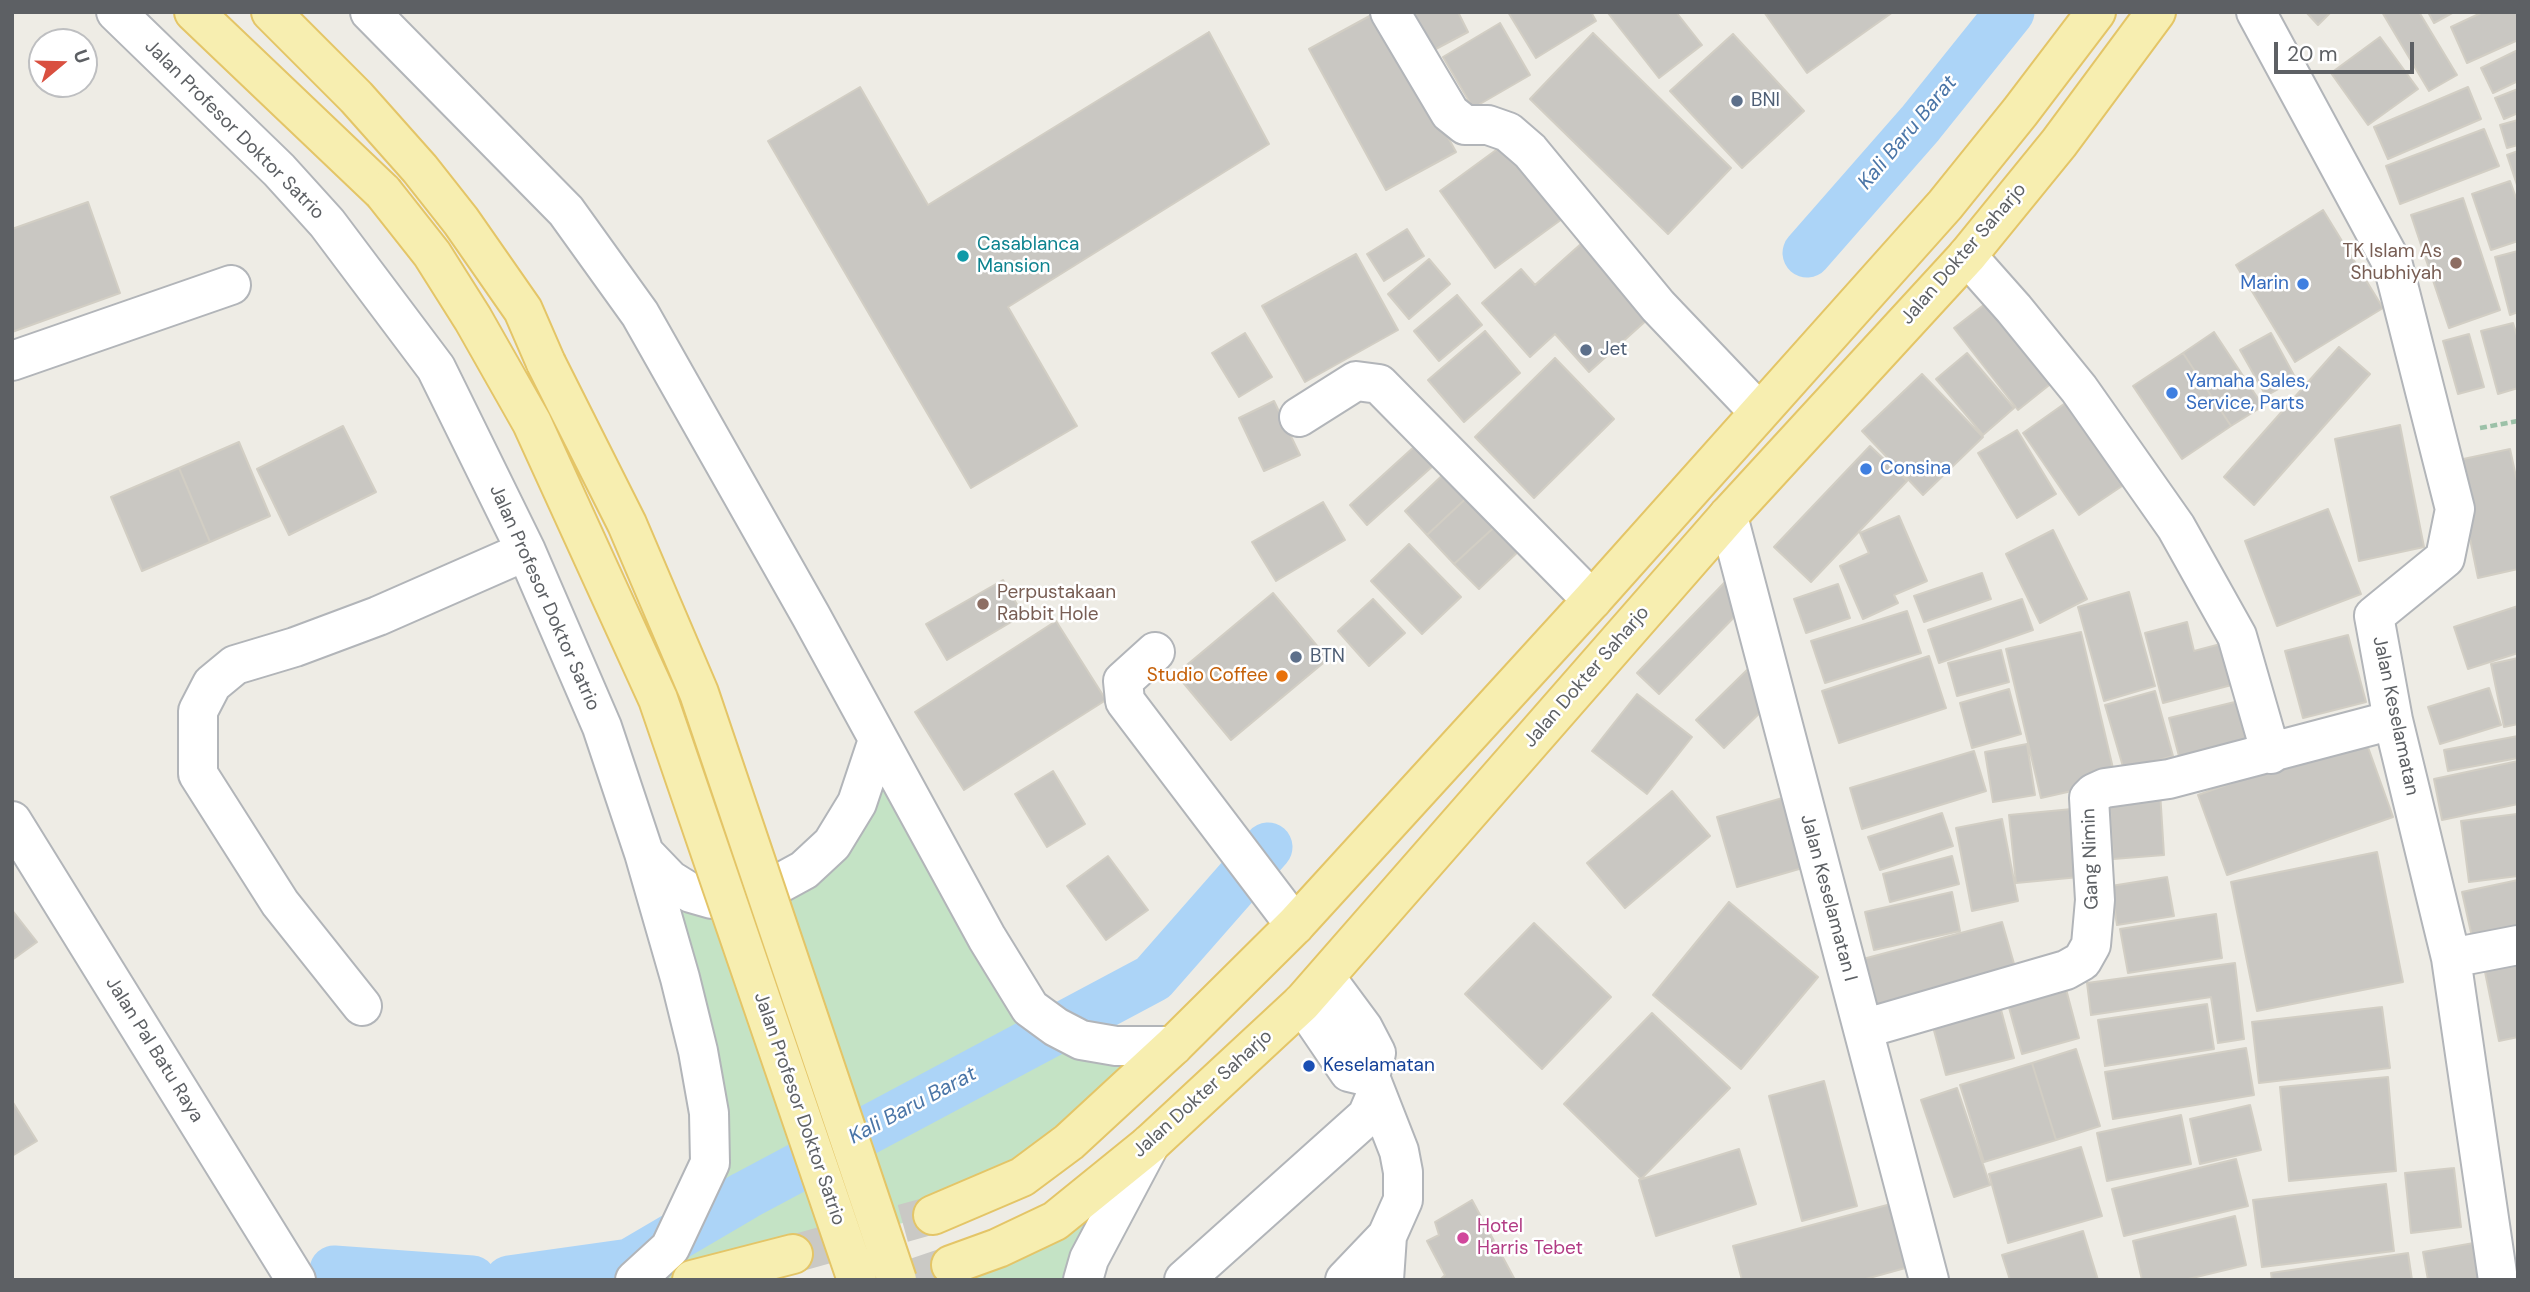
<!DOCTYPE html>
<html>
<head>
<meta charset="utf-8">
<style>
	body { margin:0 }
	#map { position:relative; width:2530px; height:1292px; overflow:hidden; background:#eeece5; font-family:"DM Sans",sans-serif }
	canvas { display:block }
	.frame { position:absolute; inset:0; border:14px solid #5d6064; pointer-events:none }
	.north { position:absolute; left:28px; top:28px; width:70px; height:70px; box-sizing:border-box; background:#fff; border:2px solid #bebfc1; border-radius:50%; rotate:71deg; font-size:19px; font-weight:700; line-height:28px; text-align:center; color:#5d6064 }
	.north::after { content:''; display:block; margin:auto; width:24px; height:32px; background:#d95040; clip-path:polygon(50% 0,100% 100%,50% 72%,0 100%) }
	.scale { position:absolute; left:2274px; top:42px; width:140px; height:32px; box-sizing:border-box; border:4px solid #5d6064; border-top:0; padding-left:9px; font-size:21px; line-height:24px; white-space:nowrap; color:#5d6064; -webkit-text-stroke:5px #fff; paint-order:stroke }
</style>
</head>
<body>
<div id="map">
<canvas width="2530" height="1292"></canvas>
<div class="frame"></div>
<div class="north">U</div>
<div class="scale">20 m</div>
</div>
<script>
const c = document.querySelector('canvas').getContext('2d');
c.lineJoin = 'round';
function paint(path, color) { c.fillStyle = color; c.fill(path, 'evenodd'); }
const toPath = rows => new Path2D(rows.map(r => 'M' + r).join(''));
function strokePath(path, color, width, dash) { c.strokeStyle = color; c.lineWidth = width; c.lineCap = dash ? 'butt' : 'round'; c.setLineDash(dash || []); c.stroke(path); }
function drawText(font, color, halo, rows, align = 'center') {
  c.font = font + ' "DM Sans",sans-serif'; c.lineWidth = 5; c.setLineDash([]); c.textBaseline = 'middle'; c.strokeStyle = halo; c.fillStyle = color; for (const [text, x, y, turn = 0] of rows) {
    c.save(); c.translate(x, y); c.rotate((+turn || 0) * Math.PI / 180); c.textAlign = isNaN(turn) ? turn : align; if (halo) c.strokeText(text, 0, 0); c.fillText(text, 0, 0); c.restore();
  }
}
paint(toPath([
	[878,740,1030,1008,1173,1046,1069,1142,933,1215,880,1229,766,888,804,870],
	[644,853,712,899,833,1239,793,1254,692,1280,635,1280,710,1163],
	[1097,1188,1083,1280,913,1280,951,1265]
]), '#c4e3c5');
strokePath(toPath([
	[1807,253,1920,124,2010,12],
	[334,1270,472,1280],
	[509,1280,630,1263,746,1195,1153,978,1268,847]
]), '#acd4f7', 49);
const building = toPath([
	[1377,12,1380,12,1456,152,1386,190,1309,49,1377,12],
	[1411,12,1458,12,1468,32,1432,51,1411,12],
	[1508,12,1591,12,1596,21,1536,58,1508,12],
	[1676,12,1702,45,1659,78,1608,13,1676,12],
	[1764,12,1893,12,1807,73,1764,12],
	[2306,12,2331,12,2318,25,2306,12],
	[2382,12,2419,12,2457,75,2429,91,2382,12],
	[2428,12,2454,12,2434,23,2428,12],
	[2483,12,2518,12,2518,40,2467,63,2451,27,2483,12],
	[1500,23,1530,75,1473,108,1443,57,1500,23],
	[1209,32,1269,144,1008,307,1077,426,971,488,768,141,860,87,928,205,1209,32],
	[1593,33,1731,168,1668,234,1530,99,1593,33],
	[1733,34,1804,111,1742,168,1670,91,1733,34],
	[2380,37,2418,89,2368,125,2331,73,2380,37],
	[2518,50,2518,81,2493,93,2481,68,2518,50],
	[2468,87,2481,119,2388,159,2374,127,2468,87],
	[2518,89,2518,113,2504,119,2495,98,2518,89],
	[2518,120,2518,145,2507,148,2500,125,2518,120],
	[2484,129,2499,166,2400,204,2386,166,2484,129],
	[1507,142,1562,219,1495,268,1440,191,1507,142],
	[2518,151,2518,188,2507,155,2518,151],
	[2510,181,2518,203,2518,241,2491,250,2472,194,2510,181],
	[2463,198,2500,310,2449,328,2411,215,2463,198],
	[88,202,120,293,12,332,12,229,88,202],
	[2323,210,2383,308,2295,362,2236,265,2323,210],
	[1407,229,1424,256,1384,281,1367,254,1407,229],
	[1582,243,1649,318,1589,372,1555,334,1530,357,1482,303,1521,269,1535,285,1582,243],
	[2518,251,2518,312,2510,315,2495,257,2518,251],
	[1356,254,1398,330,1305,382,1262,306,1356,254],
	[1429,259,1450,284,1409,319,1388,294,1429,259],
	[1457,295,1482,325,1439,361,1414,331,1457,295],
	[1994,297,2058,378,2018,410,1954,328,1994,297],
	[2513,323,2518,339,2518,388,2498,394,2481,331,2513,323],
	[1485,331,1520,373,1464,422,1428,380,1485,331],
	[2214,332,2263,406,2231,426,2183,353,2214,332],
	[1245,333,1272,377,1239,397,1212,353,1245,333],
	[2271,333,2296,379,2266,396,2240,350,2271,333],
	[2469,334,2484,387,2458,394,2443,341,2469,334],
	[2339,347,2370,374,2254,505,2224,477,2339,347],
	[1967,353,2014,408,1983,435,1936,379,1967,353],
	[2183,353,2231,426,2182,459,2133,386,2183,353],
	[1555,358,1614,419,1534,498,1475,437,1555,358],
	[1922,374,1983,437,1923,495,1862,431,1922,374],
	[2071,399,2128,482,2079,515,2023,433,2071,399],
	[1274,401,1300,455,1264,471,1239,418,1274,401],
	[2400,425,2424,547,2359,561,2335,439,2400,425],
	[343,426,376,492,289,535,257,469,343,426],
	[2017,430,2056,494,2017,518,1978,453,2017,430],
	[1426,436,1444,456,1367,525,1350,505,1426,436],
	[239,442,270,516,210,542,179,468,239,442],
	[1870,446,1907,481,1811,582,1774,547,1870,446],
	[2510,449,2518,486,2518,569,2478,578,2454,461,2510,449],
	[1451,467,1474,491,1427,535,1405,511,1451,467],
	[179,468,210,542,142,571,111,497,179,468],
	[1474,491,1501,521,1454,564,1427,535,1474,491],
	[1323,502,1345,540,1276,581,1252,542,1323,502],
	[2328,509,2361,594,2277,626,2245,541,2328,509],
	[1899,516,1927,581,1894,595,1898,603,1863,619,1840,566,1869,553,1860,533,1899,516],
	[1501,521,1524,546,1479,589,1454,564,1501,521],
	[2053,530,2087,599,2040,623,2006,554,2053,530],
	[1409,544,1461,597,1422,634,1371,581,1409,544],
	[1982,573,1991,599,1924,622,1914,596,1982,573],
	[1003,580,1023,615,947,660,926,624,1003,580],
	[1725,582,1747,604,1659,694,1637,673,1725,582],
	[1838,584,1850,618,1806,633,1794,599,1838,584],
	[2129,592,2155,686,2104,701,2078,607,2129,592],
	[1273,593,1328,659,1231,740,1176,674,1273,593],
	[1373,599,1405,633,1369,666,1338,631,1373,599],
	[2022,599,2033,630,1939,663,1928,630,2022,599],
	[2518,606,2518,653,2468,669,2454,627,2518,606],
	[1907,611,1921,653,1825,683,1811,641,1907,611],
	[1056,621,1106,700,964,790,915,712,1056,621],
	[2187,622,2194,651,2232,641,2243,682,2163,703,2145,633,2187,622],
	[2081,632,2116,781,2041,798,2006,649,2081,632],
	[2348,635,2366,702,2303,718,2285,651,2348,635],
	[2001,650,2009,682,1957,696,1948,663,2001,650],
	[1929,656,1946,708,1839,743,1822,691,1929,656],
	[2518,658,2518,724,2504,727,2491,664,2518,658],
	[1747,670,1775,698,1724,748,1696,720,1747,670],
	[2489,688,2501,725,2440,744,2428,707,2489,688],
	[2009,689,2021,734,1972,748,1960,703,2009,689],
	[2155,691,2173,756,2124,770,2105,705,2155,691],
	[1637,694,1692,737,1647,794,1592,751,1637,694],
	[2243,700,2254,741,2180,760,2169,718,2243,700],
	[2364,736,2393,817,2227,875,2198,795,2364,736],
	[2518,736,2518,758,2448,771,2444,750,2518,736],
	[2027,744,2035,795,1993,802,1985,752,2027,744],
	[1974,751,1986,791,1862,829,1850,788,1974,751],
	[2518,761,2518,804,2442,820,2434,779,2518,761],
	[1053,771,1085,824,1047,847,1015,794,1053,771],
	[1672,791,1710,836,1625,908,1587,863,1672,791],
	[2160,791,2164,855,2113,859,2109,795,2160,791],
	[1786,797,1806,867,1737,887,1717,817,1786,797],
	[2083,808,2090,876,2016,883,2009,815,2083,808],
	[1942,813,1953,846,1880,870,1868,837,1942,813],
	[2517,814,2518,876,2469,882,2461,821,2517,814],
	[2002,819,2018,901,1972,911,1956,828,2002,819],
	[2377,852,2403,982,2257,1011,2231,882,2377,852],
	[1108,856,1148,910,1106,940,1067,886,1108,856],
	[1952,856,1959,884,1890,902,1883,874,1952,856],
	[2167,877,2174,916,2117,925,2111,886,2167,877],
	[2518,880,2518,936,2474,946,2462,892,2518,880],
	[1952,892,1960,931,1874,950,1865,912,1952,892],
	[1729,902,1818,977,1741,1069,1653,995,1729,902],
	[12,910,37,942,12,960,12,910],
	[2216,914,2222,958,2128,973,2120,929,2216,914],
	[2002,922,2019,981,1879,1019,1863,959,2002,922],
	[1534,923,1611,997,1542,1069,1465,994,1534,923],
	[2518,955,2518,1037,2499,1041,2483,962,2518,955],
	[2235,963,2244,1039,2218,1043,2211,997,2091,1015,2087,983,2235,963],
	[2066,989,2079,1038,2022,1054,2008,1004,2066,989],
	[2207,1004,2214,1049,2105,1066,2098,1020,2207,1004],
	[2000,1006,2014,1058,1946,1075,1932,1023,2000,1006],
	[2382,1007,2390,1068,2259,1083,2252,1022,2382,1007],
	[1652,1013,1730,1088,1641,1179,1564,1104,1652,1013],
	[2246,1048,2254,1095,2113,1119,2105,1072,2246,1048],
	[2076,1049,2100,1126,2056,1140,2032,1063,2076,1049],
	[2032,1063,2056,1140,1984,1162,1960,1085,2032,1063],
	[2388,1077,2396,1171,2289,1181,2280,1087,2388,1077],
	[1824,1081,1857,1206,1802,1221,1769,1096,1824,1081],
	[1957,1088,1990,1185,1954,1197,1921,1100,1957,1088],
	[12,1101,37,1141,12,1156,12,1101],
	[2250,1105,2261,1150,2200,1164,2190,1119,2250,1105],
	[2181,1115,2191,1164,2107,1181,2097,1133,2181,1115],
	[2081,1147,2102,1216,2008,1243,1989,1174,2081,1147],
	[1739,1149,1756,1204,1656,1236,1639,1180,1739,1149],
	[2236,1159,2248,1206,2124,1236,2112,1189,2236,1159],
	[2454,1168,2461,1227,2411,1233,2405,1173,2454,1168],
	[2386,1184,2394,1251,2262,1267,2253,1200,2386,1184],
	[1472,1200,1515,1280,1440,1280,1445,1275,1427,1241,1439,1235,1435,1222,1472,1200],
	[1891,1204,1909,1267,1862,1280,1742,1280,1733,1246,1891,1204],
	[2235,1216,2246,1265,2184,1280,2142,1280,2133,1241,2235,1216],
	[2083,1231,2098,1280,2010,1280,2002,1255,2083,1231],
	[2485,1241,2491,1280,2428,1280,2423,1252,2485,1241],
	[2408,1253,2412,1280,2272,1280,2271,1273,2408,1253]
]);
paint(building, '#c9c7c2');
strokePath(building, '#d2cec4', 2);
strokePath(toPath([
	[793,1254,933,1215],
	[907,1280,951,1265]
]), '#cac9c5', 38, [38, 19]);
const minor = toPath([
	[116,12,279,170,327,223,436,368,526,551,602,727,644,853,680,978,698,1051,709,1113,710,1163,670,1248,635,1280],
	[370,12,566,211,640,314,811,616,987,938,1030,1008,1056,1027,1081,1040,1116,1046,1173,1046],
	[1390,12,1450,113,1465,125,1488,125,1508,132,1530,151,1658,306,1759,412],
	[2256,12,2393,265,2455,509,2445,558,2374,616,2393,720,2451,958,2498,1280],
	[1967,256,2014,309,2079,389,2176,527,2237,636,2271,754],
	[12,361,231,285],
	[1299,417,1356,381,1379,384,1592,600],
	[1728,516,1929,1280],
	[1155,652,1123,681,1125,701,1295,925],
	[12,821,296,1280],
	[644,853,670,880,691,893,712,899,739,898,771,888,804,870,832,844,857,803,878,740],
	[2451,958,2518,945],
	[1326,978,1363,1028,1376,1053,1370,1077,1399,1151,1403,1172,1403,1200,1387,1236,1384,1280],
	[1302,1003,1349,1072,1370,1077],
	[362,1006,280,903,198,774,198,711,212,684,235,665,295,647,378,616,526,551],
	[1863,1029,2066,970,2082,961,2091,945,2095,900,2089,798,2094,793,2105,788,2169,779,2393,720],
	[1083,1280,1089,1259,1150,1144],
	[1184,1280,1367,1116,1376,1095],
	[1345,1280,1387,1236]
]);
const major = toPath([
	[194,12,383,192],
	[271,12,356,97,420,169,461,221,523,310,546,363],
	[933,1215,1022,1177,1069,1142,1173,1046,1295,925,1592,600,1945,205,2020,112,2096,12],
	[951,1265,998,1248,1055,1221,1150,1144,1302,1003,1728,516,1967,256,2059,143,2156,12],
	[692,1280,793,1254]
]);
strokePath(minor, '#b2b5b9', 42);
strokePath(major, '#e4c567', 42);
strokePath(toPath([
	[2480,428,2518,421]
]), '#9cc1a8', 4.5, [7, 3.5]);
strokePath(minor, '#fff', 38);
strokePath(major, '#f7eeb0', 38);
const majorBridge = toPath([
	[383,192,432,254,473,319,532,423,658,699,857,1280],
	[546,363,627,524,699,693,897,1280]
]);
strokePath(majorBridge, '#e4c567', 42, []);
strokePath(majorBridge, '#f7eeb0', 38);
for (const [x, y, r, color] of [
	[1737,101,7,"#5c6f8a"],
	[963,256,7,"#0f9aa8"],
	[2456,263,7,"#8d6e63"],
	[2303,284,7,"#3f7fe0"],
	[1586,350,7,"#5c6f8a"],
	[2172,393,7,"#3f7fe0"],
	[1866,469,7,"#3f7fe0"],
	[983,604,7,"#8d6e63"],
	[1296,657,7,"#5c6f8a"],
	[1282,676,7,"#e8710a"],
	[1309,1066,7,"#1a4fb4"],
	[1463,1238,7,"#d1479c"]
]) { const dot = new Path2D(); dot.arc(x, y, r, 0, 2 * Math.PI); c.fillStyle = color; c.fill(dot); strokePath(dot, '#fff', 2.5); }
drawText('19px', '#4e5e75', '#fff', [
	["BNI",1751,101],
	["Jet",1600,350],
	["BTN",1310,657]
], 'left');
drawText('19px', '#5d6064', '#fff', [
	["Jalan Profesor Doktor Satrio",234,130,45],
	["Jalan Dokter Saharjo",1964,254,-49],
	["Jalan Profesor Doktor Satrio",544,598,66],
	["Jalan Dokter Saharjo",1587,677,-49],
	["Jalan Keselamatan",2395,716,78],
	["Gang Nimin",2091,859,-92],
	["Jalan Keselamatan I",1828,898,75],
	["Jalan Pal Batu Raya",154,1050,58],
	["Jalan Dokter Saharjo",1203,1094,-42],
	["Jalan Profesor Doktor Satrio",799,1109,71]
]);
drawText('19px', '#0d838f', '#fff', [
	["Casablanca",977,245],
	["Mansion",977,267]
], 'left');
drawText('19px', '#785e54', '#fff', [
	["TK Islam As",2442,252],
	["Shubhiyah",2442,274],
	["Perpustakaan",997,593,"left"],
	["Rabbit Hole",997,615,"left"]
], 'right');
drawText('19px', '#366cbe', '#fff', [
	["Marin",2289,284,"right"],
	["Yamaha Sales,",2186,382],
	["Service, Parts",2186,404],
	["Consina",1880,469]
], 'left');
drawText('19px', '#c56008', '#fff', [
	["Studio Coffee",1268,676]
], 'right');
drawText('19px', '#164399', '#fff', [
	["Keselamatan",1323,1066]
], 'left');
drawText('19px', '#b23c85', '#fff', [
	["Hotel",1477,1227],
	["Harris Tebet",1477,1249]
], 'left');
drawText('italic 21px', '#4a75a7', '#fff', [
	["Kali Baru Barat",1908,133,-50],
	["Kali Baru Barat",913,1106,-28]
]);
</script>
</body>
</html>
